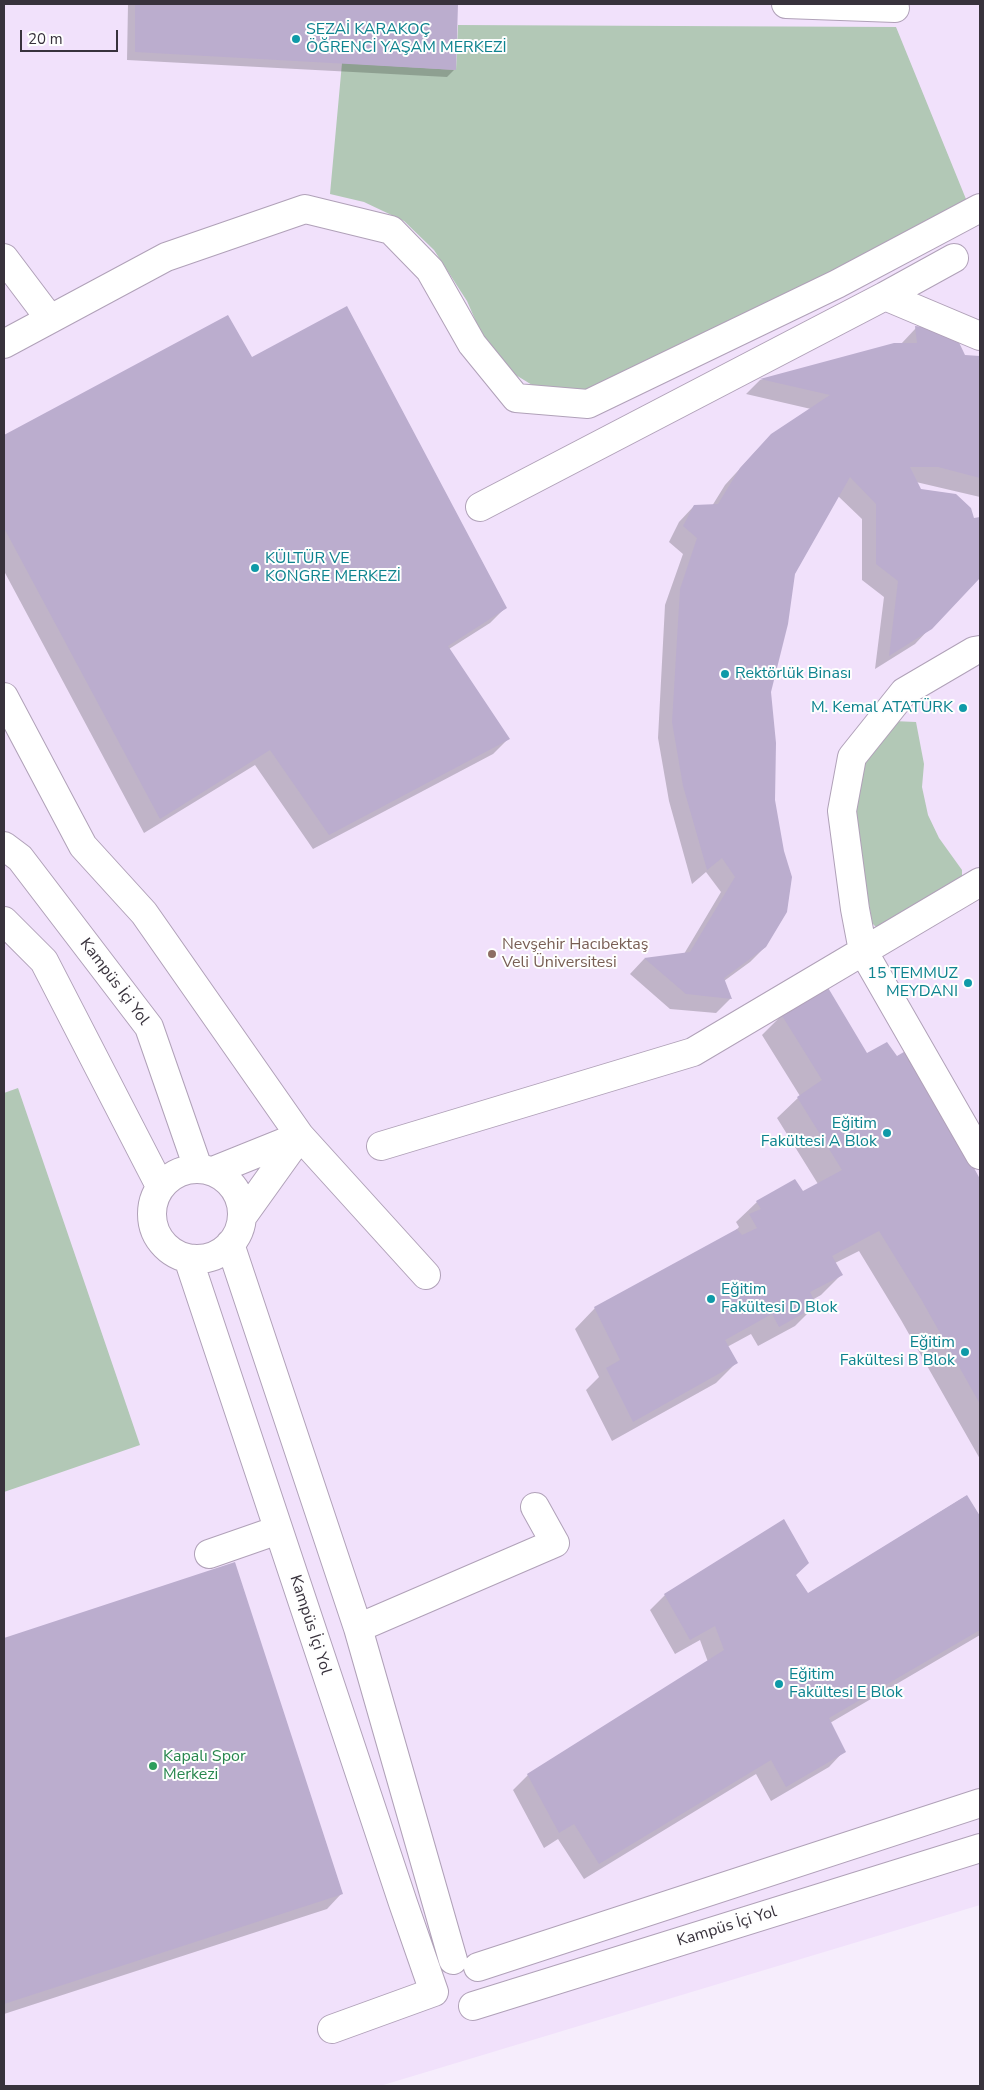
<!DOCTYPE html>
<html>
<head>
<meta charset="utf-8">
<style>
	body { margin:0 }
	#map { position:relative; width:984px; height:2090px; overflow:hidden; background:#f6edfc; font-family:"Nunito Sans",sans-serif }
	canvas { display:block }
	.frame { position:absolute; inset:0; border:5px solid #38323c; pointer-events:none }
	.scale { position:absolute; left:20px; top:30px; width:98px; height:22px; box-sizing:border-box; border:2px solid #38323c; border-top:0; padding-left:6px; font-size:15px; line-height:18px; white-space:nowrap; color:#38323c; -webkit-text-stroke:4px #fefefe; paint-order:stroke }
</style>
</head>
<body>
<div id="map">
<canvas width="984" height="2090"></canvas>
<div class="frame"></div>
<div class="scale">20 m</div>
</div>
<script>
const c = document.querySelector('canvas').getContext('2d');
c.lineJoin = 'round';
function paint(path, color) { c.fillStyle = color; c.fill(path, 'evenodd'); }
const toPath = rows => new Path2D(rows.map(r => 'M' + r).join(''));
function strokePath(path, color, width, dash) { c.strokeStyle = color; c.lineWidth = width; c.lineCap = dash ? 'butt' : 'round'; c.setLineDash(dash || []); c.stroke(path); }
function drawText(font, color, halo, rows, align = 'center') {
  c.font = font + ' "Nunito Sans",sans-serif'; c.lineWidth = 4; c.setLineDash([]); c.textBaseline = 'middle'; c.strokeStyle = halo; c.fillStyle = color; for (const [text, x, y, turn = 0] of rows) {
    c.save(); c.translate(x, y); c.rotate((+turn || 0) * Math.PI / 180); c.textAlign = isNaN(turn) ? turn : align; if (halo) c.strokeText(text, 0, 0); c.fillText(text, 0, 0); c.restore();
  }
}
paint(toPath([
	[4,4,980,4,980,1905,380,2086,4,2086]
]), '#f1e1fb');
paint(toPath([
	[458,25,896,27,968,204,593,394,537,388,506,369,484,340,467,301,434,250,404,221,364,202,330,194,342,63,456,70],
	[893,721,916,722,924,764,922,787,928,815,939,838,962,870,962,882,882,933,872,923,869,904,862,881,853,811,861,766],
	[18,1088,140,1445,4,1492,4,1093]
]), '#b2c8b6');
paint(toPath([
	[128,4,456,4,455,69,447,77,127,60],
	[228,317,252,359,505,608,490,623,449,649,508,739,493,754,313,849,255,765,144,833,4,571,4,437],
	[916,328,964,356,980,357,980,497,916,482,920,490,973,519,980,518,980,575,915,644,875,669,884,597,862,580,862,519,838,496,793,574,770,692,765,947,750,962,724,981,731,998,716,1013,670,1009,630,974,644,959,684,954,721,892,706,872,692,884,669,801,658,738,665,605,683,554,669,542,679,522,694,506,712,506,725,485,756,451,811,409,746,394,760,380,894,344,901,344],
	[782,1015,867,1055,897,1058,909,1051,980,1182,980,1459,901,1320,859,1251,835,1263,841,1275,821,1295,812,1300,815,1306,795,1326,758,1346,751,1334,727,1347,736,1363,716,1383,612,1441,586,1390,599,1377,575,1329,595,1308,732,1234,739,1227,736,1222,757,1202,802,1193,818,1184,777,1118,800,1096,762,1035],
	[966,1496,980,1518,980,1635,830,1723,844,1751,829,1767,771,1801,756,1774,584,1879,558,1839,544,1848,513,1790,528,1775,708,1662,700,1640,675,1654,650,1610,665,1595,795,1576,807,1595],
	[234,1564,342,1893,327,1909,4,2014,4,1639]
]), '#0003');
paint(toPath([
	[135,4,458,4,456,70,135,52],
	[347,306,507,608,448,646,510,739,329,835,270,750,160,819,4,528,4,435,228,315,252,357],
	[915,326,953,330,965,355,980,356,980,478,938,467,910,467,921,489,956,494,971,508,974,518,980,517,980,578,932,629,889,656,898,581,876,564,876,504,850,477,795,574,788,624,771,692,776,743,775,800,784,851,792,877,787,912,766,947,724,978,732,999,686,994,644,958,690,952,735,877,722,858,707,870,683,786,672,722,680,589,697,538,683,526,694,505,718,504,740,468,771,434,830,395,760,379,894,343,917,343],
	[827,986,867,1053,887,1042,897,1056,909,1049,980,1179,980,1404,921,1299,879,1231,832,1256,843,1275,810,1292,817,1306,779,1327,772,1314,725,1340,738,1363,633,1422,606,1368,620,1360,594,1307,737,1229,742,1235,757,1228,749,1214,761,1209,756,1201,795,1179,803,1191,842,1170,797,1097,822,1080,781,1014],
	[967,1495,980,1516,980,1630,829,1718,846,1752,786,1787,771,1760,599,1864,574,1824,559,1833,527,1774,724,1650,715,1626,690,1640,664,1594,784,1519,809,1563,796,1575,808,1593],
	[235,1562,343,1894,4,2004,4,1638]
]), '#bbadce');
const minor = toPath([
	[786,4,895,8],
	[4,258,50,319],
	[885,296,954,258],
	[4,344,166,257,305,209,391,230,430,270,472,344,516,398,588,404,837,284,980,208],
	[480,507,885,296,980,336],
	[980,650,974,651,904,692,852,757,842,811,855,909,863,951,980,1155],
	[4,697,83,846,144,913,300,1136,426,1275],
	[4,846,20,858,149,1027,198,1168],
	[4,921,44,961,160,1186],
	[381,1146,693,1052,980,882],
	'152 1214a45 45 0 1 1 90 0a45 45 0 1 1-90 0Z',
	[213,1171,300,1136],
	[242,1217,300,1136],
	[230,1244,358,1628,453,1960],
	[188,1258,403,1903,434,1992,332,2029],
	[209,1554,278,1530],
	[358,1628,555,1543,535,1507],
	[478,1967,980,1803],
	[473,2006,980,1848]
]);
strokePath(minor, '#b0a1b8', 30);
strokePath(minor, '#fff', 28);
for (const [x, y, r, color] of [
	[296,39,5,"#0f9aa8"],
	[255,568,5,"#0f9aa8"],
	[725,674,5,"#0f9aa8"],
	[963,708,5,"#0f9aa8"],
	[492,954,5,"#8d6e63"],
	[968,983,5,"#0f9aa8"],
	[887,1133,5,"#0f9aa8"],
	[711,1299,5,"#0f9aa8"],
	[965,1352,5,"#0f9aa8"],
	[779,1684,5,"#0f9aa8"],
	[153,1766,5,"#2e9e5b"]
]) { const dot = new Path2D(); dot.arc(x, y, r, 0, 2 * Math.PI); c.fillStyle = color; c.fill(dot); strokePath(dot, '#fefefe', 2); }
drawText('16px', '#0d838f', '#fefefe', [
	["SEZAİ KARAKOÇ",306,30],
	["ÖĞRENCİ YAŞAM MERKEZİ",306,48],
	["KÜLTÜR VE",265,559],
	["KONGRE MERKEZİ",265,577],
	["Rektörlük Binası",735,674],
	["M. Kemal ATATÜRK",953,708,"right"],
	["15 TEMMUZ",958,974,"right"],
	["MEYDANI",958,992,"right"],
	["Eğitim",877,1124,"right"],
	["Fakültesi A Blok",877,1142,"right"],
	["Eğitim",721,1290],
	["Fakültesi D Blok",721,1308],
	["Eğitim",955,1343,"right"],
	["Fakültesi B Blok",955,1361,"right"],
	["Eğitim",789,1675],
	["Fakültesi E Blok",789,1693]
], 'left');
drawText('16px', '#785e54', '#fefefe', [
	["Nevşehir Hacıbektaş",502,945],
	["Veli Üniversitesi",502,963]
], 'left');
drawText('16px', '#38323c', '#fefefe', [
	["Kampüs İçi Yol",114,982,53],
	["Kampüs İçi Yol",310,1625,72],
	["Kampüs İçi Yol",727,1927,-17]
]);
drawText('16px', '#27864d', '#fefefe', [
	["Kapalı Spor",163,1757],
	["Merkezi",163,1775]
], 'left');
</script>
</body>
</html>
